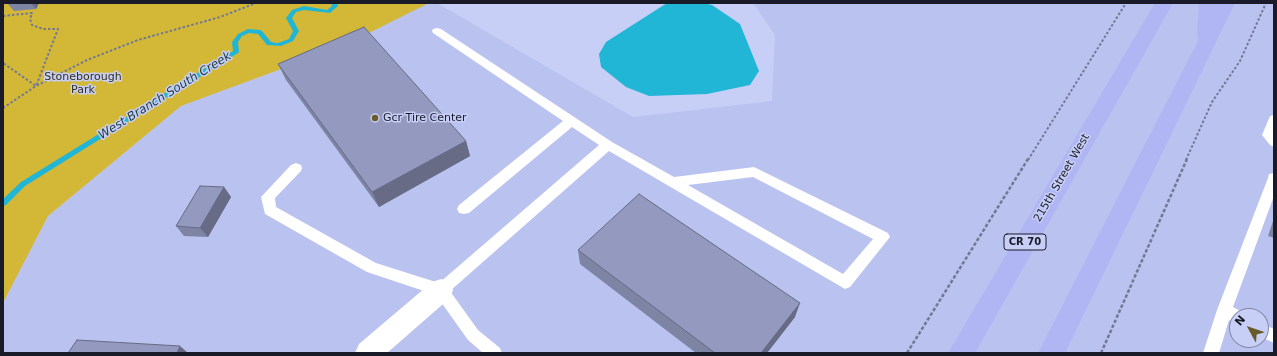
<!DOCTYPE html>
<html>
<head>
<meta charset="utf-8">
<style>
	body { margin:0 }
	#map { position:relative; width:1277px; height:356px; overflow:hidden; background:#c8cff6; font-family:"DejaVu Sans",sans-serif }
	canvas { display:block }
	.frame { position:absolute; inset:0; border:4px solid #191b29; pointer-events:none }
	.north { position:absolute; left:1229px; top:308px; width:40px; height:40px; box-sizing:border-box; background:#c8cff6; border:1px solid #8287a4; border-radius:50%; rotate:310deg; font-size:11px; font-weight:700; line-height:16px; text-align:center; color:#191b29 }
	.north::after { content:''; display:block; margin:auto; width:14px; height:18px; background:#675c29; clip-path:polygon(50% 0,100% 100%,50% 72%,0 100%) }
</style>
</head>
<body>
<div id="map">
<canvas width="1277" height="356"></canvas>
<div class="frame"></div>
<div class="north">N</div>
</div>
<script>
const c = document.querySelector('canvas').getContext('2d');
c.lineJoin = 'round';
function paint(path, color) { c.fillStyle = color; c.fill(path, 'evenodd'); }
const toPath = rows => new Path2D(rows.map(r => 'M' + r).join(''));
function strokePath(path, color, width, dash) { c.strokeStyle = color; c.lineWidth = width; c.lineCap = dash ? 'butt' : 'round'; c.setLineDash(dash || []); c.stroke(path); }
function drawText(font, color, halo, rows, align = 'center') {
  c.font = font + ' "DejaVu Sans",sans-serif'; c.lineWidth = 3; c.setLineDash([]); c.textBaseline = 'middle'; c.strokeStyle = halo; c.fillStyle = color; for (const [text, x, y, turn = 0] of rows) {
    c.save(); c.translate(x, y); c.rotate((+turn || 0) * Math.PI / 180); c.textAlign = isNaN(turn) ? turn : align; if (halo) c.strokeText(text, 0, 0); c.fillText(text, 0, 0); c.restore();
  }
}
paint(toPath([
	[429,3,437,3,633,117,772,101,775,35,753,3,1274,3,1274,353,3,353,3,303,48,216,181,106,341,47],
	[1237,316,1261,316,1261,340,1237,340]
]), '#bac2f0');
paint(toPath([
	[3,3,429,3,341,47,181,106,48,216,3,303]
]), '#d3b837');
paint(toPath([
	[667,3,703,3,712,5,740,24,759,71,750,85,707,94,649,96,626,87,601,67,599,54,606,42]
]), '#21b6d5');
paint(toPath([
	[331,3,337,3,338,6,330,13,304,10,296,12,292,18,299,31,293,41,281,46,267,45,258,34,249,33,242,36,238,42,239,52,238,53,25,186,6,205,3,206,3,199,21,182,233,51,232,42,238,34,248,29,260,30,262,31,271,42,278,43,289,39,293,31,286,18,292,10,304,6,327,10,332,6,331,3]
]), '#21b6d5');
strokePath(toPath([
	[3,16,32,13,30,19,32,25,43,29,58,29,36,86,3,63],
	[3,108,36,86,87,60,138,40,220,17,256,3],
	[1028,160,1126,3],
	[1186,160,1212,102,1240,61,1266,3]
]), '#737893', 2, [2.5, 2]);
strokePath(toPath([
	[907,353,1028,159],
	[1101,353,1187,159]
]), '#737893', 2.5, [3.5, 2]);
paint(toPath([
	[437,28,441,29,612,142,674,177,754,167,888,233,890,237,850,287,845,289,609,151,450,291,478,330,500,348,502,353,483,353,468,340,436,295,367,272,265,214,261,197,291,165,296,163,301,165,302,168,301,171,275,198,276,207,376,263,439,283,599,145,572,127,469,213,464,214,459,213,457,209,459,205,563,121,433,33,432,31,433,29,437,28],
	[753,177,873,239,843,274,688,185,753,177],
	[1274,115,1274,147,1270,145,1262,135,1270,116,1274,115],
	[1274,173,1274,196,1233,307,1242,312,1244,316,1237,316,1237,324,1229,320,1219,353,1203,353,1217,310,1268,178,1269,174,1274,173],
	[1261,323,1274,329,1274,343,1261,337,1261,323]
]), '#fff');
paint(toPath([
	[441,279,450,282,453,290,450,298,387,353,355,353,359,344,432,282,441,279]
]), '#fff');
paint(toPath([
	[1155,3,1173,3,975,353,948,353,1155,3],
	[1199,3,1235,3,1065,353,1038,353,1199,39,1197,36,1199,3]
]), '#b0b6f4');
paint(toPath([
	[7,3,39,3,36,9,14,11],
	[278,64,466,141,470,156,379,207,286,80],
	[224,187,231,197,208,237,184,236,176,226],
	[1274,218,1274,238,1268,236],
	[578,250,795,317,767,353,696,353,580,264]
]), '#7e84a4');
paint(toPath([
	[31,3,39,3,36,9],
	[466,141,470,156,379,207,372,192],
	[224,187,231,197,208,237,200,228],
	[800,303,795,317,767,353,761,353],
	[180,346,188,353,177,353]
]), '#676b86');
const building = toPath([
	[364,27,466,141,372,192,278,64,364,27],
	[200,186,224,187,200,228,176,226,200,186],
	[639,194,800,303,761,353,715,353,578,250,639,194],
	[77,340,180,346,177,353,68,353,77,340]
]);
paint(building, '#9399bf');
strokePath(building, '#676b86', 1);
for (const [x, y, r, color] of [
	[375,118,4,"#675c29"]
]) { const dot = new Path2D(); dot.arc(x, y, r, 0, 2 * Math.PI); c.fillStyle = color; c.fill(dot); strokePath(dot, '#c8cff6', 1.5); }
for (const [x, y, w] of [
	[1025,242,42]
]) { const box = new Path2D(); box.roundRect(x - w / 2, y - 8, w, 16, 3); c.fillStyle = '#c8cff6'; c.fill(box); strokePath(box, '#191b29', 1); }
drawText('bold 10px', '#191b29', null, [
	["CR 70",1025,242]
]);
drawText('11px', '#342f19', '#c8cff6', [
	["Stoneborough",83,77],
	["Park",83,90]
]);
drawText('11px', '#191b29', '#c8cff6', [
	["Gcr Tire Center",383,118]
], 'left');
drawText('11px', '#191b29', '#c8cff6', [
	["215th Street West",1062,178,-60]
]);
drawText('italic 12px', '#1d3941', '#c8cff6', [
	["West Branch South Creek",165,96,-32]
]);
</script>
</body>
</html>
